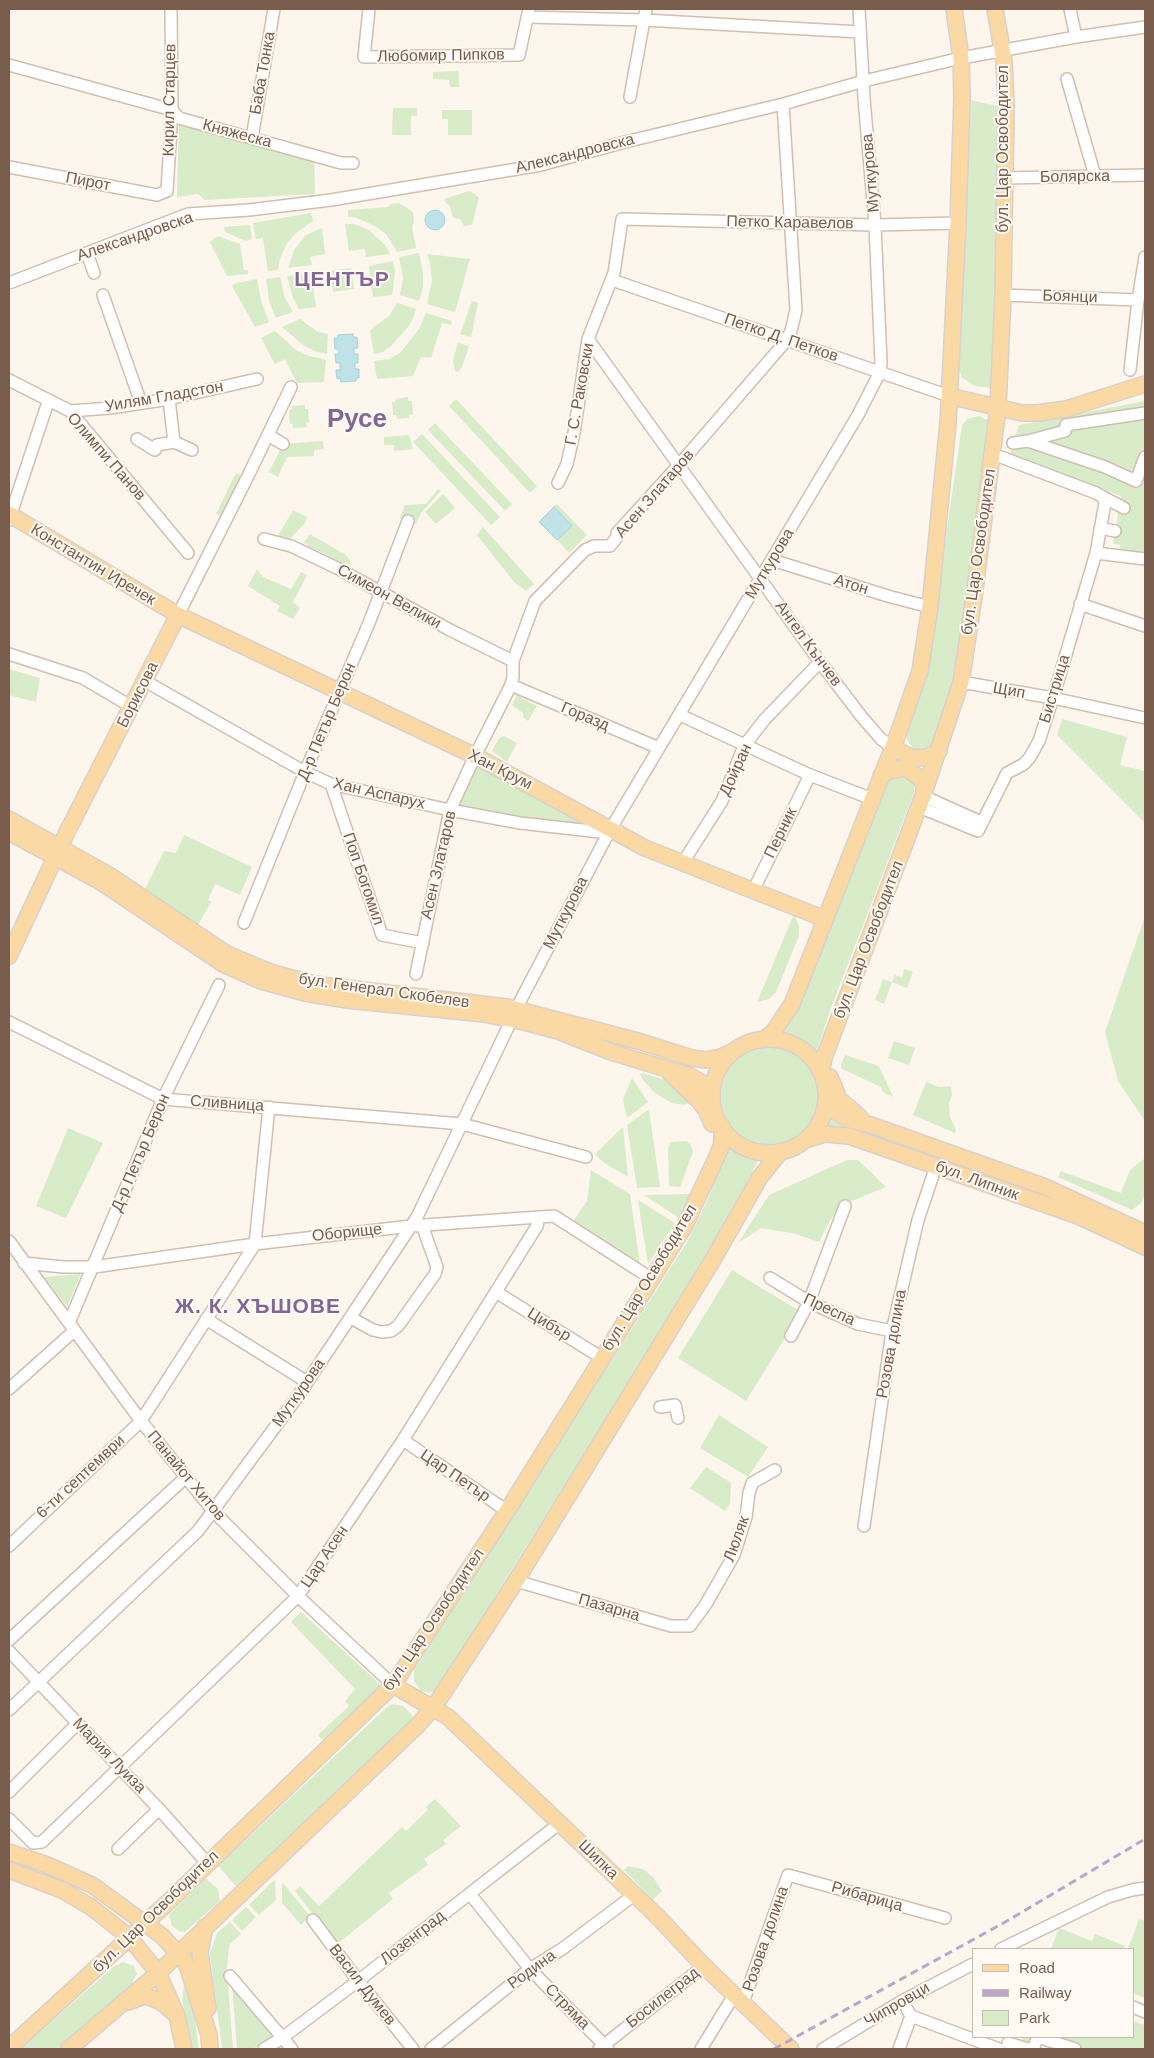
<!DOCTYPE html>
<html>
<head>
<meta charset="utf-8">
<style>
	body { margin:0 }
	#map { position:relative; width:1154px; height:2058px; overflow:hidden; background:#fdf6ec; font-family:Helvetica,sans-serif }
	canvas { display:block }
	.frame { position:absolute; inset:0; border:10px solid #7a5c4d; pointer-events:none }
	.legend { position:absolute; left:972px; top:1948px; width:162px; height:90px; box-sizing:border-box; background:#fffaf3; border:1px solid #cabbb1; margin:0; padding:6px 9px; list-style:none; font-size:15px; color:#7a5c4d }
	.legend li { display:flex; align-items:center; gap:10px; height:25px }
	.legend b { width:25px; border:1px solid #cabbb1 }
</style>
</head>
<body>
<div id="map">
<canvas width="1154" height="2058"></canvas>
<div class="frame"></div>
<ul class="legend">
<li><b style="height:6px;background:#fbd9a5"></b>Road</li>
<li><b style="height:6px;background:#b9a8c9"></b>Railway</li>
<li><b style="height:14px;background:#d8ecc9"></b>Park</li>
</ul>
</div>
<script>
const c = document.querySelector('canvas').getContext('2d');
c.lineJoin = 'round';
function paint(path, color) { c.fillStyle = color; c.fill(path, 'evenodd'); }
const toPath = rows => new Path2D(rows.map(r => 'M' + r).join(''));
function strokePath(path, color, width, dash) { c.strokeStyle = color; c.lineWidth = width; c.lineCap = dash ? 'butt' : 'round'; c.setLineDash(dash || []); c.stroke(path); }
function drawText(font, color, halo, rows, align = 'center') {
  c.font = font + ' Helvetica,sans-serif'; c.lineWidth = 4; c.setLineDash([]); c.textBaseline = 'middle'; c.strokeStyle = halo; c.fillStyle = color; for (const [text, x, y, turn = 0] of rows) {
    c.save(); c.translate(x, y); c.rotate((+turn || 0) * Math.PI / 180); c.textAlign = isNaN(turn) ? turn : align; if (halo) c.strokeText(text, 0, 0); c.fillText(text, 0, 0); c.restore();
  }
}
paint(toPath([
	[459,71,459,87,450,87,449,80,433,79,433,72],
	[969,100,998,106,994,388,975,386,962,378,959,370,963,229],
	[393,108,417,108,417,116,411,116,411,135,392,135],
	[442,110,472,110,472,135,448,135,448,119,442,119],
	[179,118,314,155,315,194,205,200,198,194,177,197],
	[469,191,475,194,479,198,472,225,464,226,460,219,453,218,450,206,445,202,444,199],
	[399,203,413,212,414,222,412,227,416,248,397,252,386,234,375,226,354,217,348,217,348,210,388,207,390,204],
	[311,213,313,221,296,233,287,243,280,259,278,270,268,271,263,238,256,239,253,223],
	[345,224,354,224,369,230,385,245,390,254,366,257,365,249,349,251],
	[250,225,252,239,246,241,225,232,224,227],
	[322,228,325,254,310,257,312,265,288,268,294,250,306,235],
	[218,236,240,244,244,270,248,270,248,274,227,276,210,242],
	[419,253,423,272,423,287,419,301,400,295,403,277,399,257],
	[427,254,470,259,455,312,427,304,432,280,430,263],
	[393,261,395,272,392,295,373,297,369,266],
	[351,268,354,289,333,292,329,271],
	[311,273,316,307,299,309,293,298,287,276],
	[280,277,285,298,293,312,276,318,269,301,266,279],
	[257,279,261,301,269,322,255,327,232,286,236,283],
	[472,301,478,303,471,337,460,334],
	[397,303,416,309,413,318,409,326,391,346,383,352,374,354,370,330,389,316],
	[426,313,452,321,451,325,442,323,431,358,421,357,413,376,377,379,374,361,389,359,400,353,419,329],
	[300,319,318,332,328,334,327,354,314,351,303,345,282,327],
	[275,331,296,350,306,355,326,360,324,382,297,383,285,359,275,364,261,338],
	[458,343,469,346,462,367,458,372,455,371,453,360],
	[408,397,408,401,412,401,413,414,409,415,409,418,397,419,396,415,393,415,392,402,395,402,396,399],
	[456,399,537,486,530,493,449,406],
	[1145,401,1145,557,1120,552,1120,545,1113,544,1121,496,1009,456,1019,425],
	[305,405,305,409,308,409,309,422,306,423,307,427,293,428,293,424,290,424,289,410,292,409,291,406],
	[979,416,991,422,955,681,931,749,919,751,914,749,909,743,906,735,928,660,962,425,967,419],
	[435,423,512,504,505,511,428,430],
	[422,434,500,517,491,525,413,442],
	[409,435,413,449,394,451,394,445,384,445,384,437],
	[323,441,324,449,314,450,314,456,287,457,278,477,269,472,283,444],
	[236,473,242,476,222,517,216,514],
	[438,489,441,491,421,513,416,524,400,518,405,505,426,504],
	[443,494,455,508,436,524,425,512],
	[557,504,587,535,569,553,557,540,572,526,554,507],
	[293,510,307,517,305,523,289,540,276,539],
	[483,527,534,584,526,591,514,582,477,535],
	[310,534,346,555,351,562,348,567,323,553,309,547,304,542],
	[257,569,263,577,291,589,301,572,307,575,293,602,300,608,293,619,277,611,280,606,248,586],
	[9,669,40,678,36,702,9,695],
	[517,695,537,706,528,721,523,717,523,713,512,705],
	[1062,719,1127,737,1120,765,1145,771,1145,823,1057,735],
	[504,736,517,743,507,762,492,751,499,738],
	[475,756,610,830,450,810],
	[900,775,910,780,914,785,914,793,831,1008,815,1056,807,1046,793,1036,783,1035,799,1008,887,781,892,777],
	[184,835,252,867,240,895,215,884,208,900,211,902,198,925,145,889,164,851,176,853],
	[794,914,799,926,799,936,776,992,769,999,757,1002],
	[1145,916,1145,1121,1118,1081,1105,1032],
	[904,969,913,972,907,988,892,982,884,1004,875,1000,883,979,892,982,895,975,902,977],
	[894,1041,915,1048,909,1065,888,1058],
	'721 1096a49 49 0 1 1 98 0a49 49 0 1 1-98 0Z',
	[845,1055,879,1066,893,1097,883,1092,881,1087,842,1069,841,1065],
	[643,1073,665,1080,679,1089,689,1103,683,1105,672,1103,655,1093,642,1079,640,1074],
	[632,1078,648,1102,627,1118,623,1099],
	[926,1082,939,1087,951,1086,952,1095,949,1103,950,1117,956,1130,955,1133,913,1115],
	[649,1109,660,1187,637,1188,627,1125],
	[827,1114,1040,1192,1039,1196,865,1134,823,1124],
	[623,1127,628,1177,603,1162,595,1154],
	[68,1128,103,1143,66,1218,36,1206],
	[726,1140,745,1151,762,1154,719,1233,680,1299,437,1690,429,1693,421,1691,414,1681,414,1670,687,1242,708,1199,721,1165],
	[686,1141,691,1145,693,1152,680,1187,669,1186,668,1148,671,1142],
	[1145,1158,1145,1195,1141,1203,1132,1210,1058,1177,1061,1171,1121,1193,1130,1170],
	[847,1160,858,1160,886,1187,842,1205,831,1219,819,1242,796,1234,761,1228,738,1243,769,1195],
	[591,1170,630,1194,641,1272,570,1226,587,1201],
	[691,1194,690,1200,679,1218,644,1195],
	[638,1200,675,1223,648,1264],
	[732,1270,801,1312,746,1401,678,1358],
	[81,1274,67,1307,44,1277],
	[719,1415,768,1447,748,1477,700,1448],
	[706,1467,731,1483,730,1503,725,1511,690,1488],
	[301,1612,382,1686,327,1745,318,1735,349,1706,345,1701,355,1689,291,1622],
	[392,1704,403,1706,412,1715,412,1721,402,1733,236,1886,218,1866,386,1708],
	[435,1799,461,1826,443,1840,446,1844,424,1859,428,1865,389,1893,393,1899,336,1945,295,1891,300,1886,319,1906,402,1827,406,1831,428,1810,426,1807],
	[628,1866,643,1869,653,1877,662,1891,653,1900,624,1870],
	[205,1878,218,1889,220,1901,185,1932,179,1931,172,1926,169,1915],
	[275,1879,276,1900,259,1915,249,1905],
	[282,1882,310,1916,301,1925,282,1903],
	[246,1907,256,1917,242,1931,232,1920],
	[1139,1919,1145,1921,1145,1998,1133,1993,1133,1949,1128,1949],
	[230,1922,241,1934,229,1945,227,1971,233,2049,222,2049,210,1953,217,1933],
	[1059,1928,1092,1941,1095,1934,1125,1946,1124,1949,1051,1949],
	[123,1962,134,1966,137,1973,132,1984,60,2049,21,2049,113,1967],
	[232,1984,275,2035,253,2049,237,2049],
	[184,1986,194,2013,199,2049,192,2049,182,2000],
	[1133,2021,1145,2025,1145,2049,1065,2049,1034,2039,1031,2047,1021,2044,1023,2037,1133,2037]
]), '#d8ecc9');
const water = toPath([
	'425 220a10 10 0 1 1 20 0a10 10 0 1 1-20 0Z',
	[353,334,353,337,357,337,358,348,354,348,354,354,358,354,358,363,355,363,355,369,359,369,359,378,356,378,356,381,341,382,340,378,337,379,336,370,340,370,340,363,336,363,335,354,339,354,339,351,338,349,335,349,334,338,338,338,338,335,353,334],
	[554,507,572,526,557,540,539,522,554,507]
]);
paint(water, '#bfe3e8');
strokePath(water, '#a5d3da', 1);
const minor = toPath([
	[369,9,364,57,519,55,529,9],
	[1070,9,1076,37],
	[527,17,644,20,860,32],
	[9,65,172,110,179,118,341,163,353,163],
	[1067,79,1095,176],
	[630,97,646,9],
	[252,138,274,9],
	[9,167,157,195,167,191,172,110,171,9],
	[1005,178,1145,175],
	[87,253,94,273],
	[612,280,949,396],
	[9,283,188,214,249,210,331,200,541,165,625,142,783,104,864,81,961,58,1076,37,1145,27],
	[103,295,141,403],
	[1003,295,1138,300],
	[588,339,820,662,861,716,881,739,893,748],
	[1130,370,1138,300,1145,257],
	[9,380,70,411,188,553],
	[169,399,174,442,192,450],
	[70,411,110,408,169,399,257,379],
	[268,435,283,444],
	[137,439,155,450,157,445,174,442],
	[1028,441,1105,467,1136,481,1145,457],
	[1013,443,1028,441,1065,431,1066,425,1145,413],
	[558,483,567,464,574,433,588,339,614,273,622,219,875,225,958,223],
	[1103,497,1124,508],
	[9,520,48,402],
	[1100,528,1115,531],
	[264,539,291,546,337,568,450,630,513,661],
	[1096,553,1145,559],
	[772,560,891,597,930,607],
	[1080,604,1145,626],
	[178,615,248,476,291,387],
	[9,654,83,678,132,707],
	[145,681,305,772,331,784,450,810,520,823,600,832,606,828],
	[961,682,1053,698,1145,718],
	[511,685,659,748],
	[680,715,810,775,872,799],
	[331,784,382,935,423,943],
	[923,796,981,822],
	[919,807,978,831,1007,773,1024,764,1030,757,1039,741,1053,698,1096,553,1105,503,1103,497,1096,493,993,454],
	[682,864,722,801,744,746,765,719,820,662],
	[753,891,810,775],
	[244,923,305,772,369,623,408,521],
	[416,974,450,810,475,756,511,685,513,677,513,661,535,601,585,550,594,546,610,546,617,537,617,533,678,466,786,341,791,331,796,310,783,104],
	[516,1009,610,830,858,415,880,372,881,362,875,225,864,98,859,9],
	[9,1022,163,1099,462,1124,586,1157],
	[9,1241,141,1421,214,1512,298,1596,393,1685],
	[24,1263,63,1267,94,1267,255,1244,411,1226,554,1216,652,1279],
	[770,1278,809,1302,858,1324,892,1331],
	[496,1292,602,1358],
	[351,1318,373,1330,382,1332,391,1331,398,1326,435,1274,437,1267,422,1225],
	[206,1319,307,1382],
	[69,1323,163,1099,219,985],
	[791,1336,809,1302,845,1206],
	[9,1389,74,1331],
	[660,1407,675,1405,678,1418],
	[403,1440,507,1511],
	[864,1526,892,1331,918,1220,936,1166],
	[9,1546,141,1421,255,1244,269,1107],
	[516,1581,671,1626,690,1626,706,1604,734,1555,746,1517,749,1493,752,1483,775,1470],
	[9,1640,186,1477],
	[9,1651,159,1809,207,1863],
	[9,1710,198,1531,298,1396,417,1217,512,1019],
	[9,1792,77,1724],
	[9,1819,33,1843,42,1842,298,1596,403,1440,537,1226,539,1217],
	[118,1849,159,1809],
	[470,1894,530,1969,608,2049],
	[313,1920,356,1978,413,2049],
	[1001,1949,1108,1897,1132,1890,1145,1888],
	[230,1976,292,2049],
	[743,2003,788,1875,945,1918],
	[1133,2007,1145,2012],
	[911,2016,999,2049],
	[1008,2043,1028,2049],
	[264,2049,282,2038,358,1981,560,1823],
	[431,2049,530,1969,562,1949,634,1895],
	[599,2049,704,1966],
	[701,2049,734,1995],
	[823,2049,902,2001,973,1964],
	[899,2049,911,2016,907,2009],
	[1033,2049,1038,2037,1075,2049]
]);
const major = toPath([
	[949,396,1022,413,1037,413,1066,409,1145,384],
	[9,514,178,615,475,756,645,848,825,919],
	[893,748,911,757,918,758,927,757,939,751],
	[881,776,889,771,906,768,921,779,924,786,924,795],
	[9,819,109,875,227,954,273,973,306,982,328,986,507,1007,638,1041,692,1058,706,1060,721,1057,734,1051],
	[9,832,101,882,223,964,261,981,305,993,347,1000,484,1014,524,1022,558,1031,614,1053,690,1076,699,1081,712,1095],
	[9,956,67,832,178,615],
	[765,1039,774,1031,792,1004,898,734,920,671,930,607,948,423,958,223,962,97,961,58,954,9],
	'712 1096a57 57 0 1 1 114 0a57 57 0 1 1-114 0Z',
	[821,1072,825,1055,923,796,961,682,974,597,998,407,1003,295,1006,105,1004,61,995,9],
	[670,1073,699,1101,706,1110,712,1124],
	[830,1077,839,1099,860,1117],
	[826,1101,834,1111,850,1120,871,1125,1043,1186,1145,1233],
	[806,1140,825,1134,849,1136,1078,1216,1145,1247],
	[393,1685,448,1717,657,1916,704,1966,791,2049],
	[9,1852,45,1864,92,1885,162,1936,184,1960,188,1968,209,2035,210,2049],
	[9,1870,62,1890,91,1907,129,1937,158,1973,177,2016,184,2049],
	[205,1927,200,1952,208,2008],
	[128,2002,144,1996,149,1997,161,2002,174,2013],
	[9,2048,164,1906,393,1685,507,1511,684,1227,718,1154,722,1144,722,1126],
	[69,2049,158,1973,417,1726,434,1707,516,1581,714,1258,760,1177,781,1151]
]);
strokePath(minor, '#d1beb0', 14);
strokePath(major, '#dad1cd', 18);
strokePath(minor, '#fff', 11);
strokePath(major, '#fbd9a5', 15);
strokePath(toPath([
	[774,2049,1007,1921,1145,1839]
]), '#b9a8c9', 3, [8, 5]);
drawText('16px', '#7a5c4d', '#fffaf3', [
	["Любомир Пипков",441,56,-1],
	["Баба Тонка",263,73,-80],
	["Кирил Старцев",170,100,-89],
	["Княжеска",237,134,15],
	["бул. Цар Освободител",1004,149,-90],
	["Александровска",575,154,-14],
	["Муткурова",871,173,-95],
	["Болярска",1075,177,-1],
	["Пирот",88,182,11],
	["Петко Каравелов",790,223,1],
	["Александровска",135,237,-19],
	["Боянци",1070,297,2],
	["Петко Д. Петков",781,338,19],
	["Г. С. Раковски",580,394,-80],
	["Уилям Гладстон",164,397,-10],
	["Олимпи Панов",106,457,49],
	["Асен Златаров",655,494,-49],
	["бул. Цар Освободител",979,552,-82],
	["Муткурова",770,564,-59],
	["Константин Иречек",93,565,31],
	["Атон",851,585,17],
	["Симеон Велики",389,597,29],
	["Ангел Кънчев",808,644,54],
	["Бистрица",1055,689,-73],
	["Щип",1009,691,10],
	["Борисова",138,695,-63],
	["Горазд",585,717,23],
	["Д-р Петър Берон",327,722,-67],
	["Хан Крум",500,770,27],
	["Дойран",736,770,-65],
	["Хан Аспарух",379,794,13],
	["Перник",781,833,-64],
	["Асен Златаров",439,865,-77],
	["Поп Богомил",363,879,71],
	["Муткурова",566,913,-63],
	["бул. Цар Освободител",869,940,-69],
	["бул. Генерал Скобелев",384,991,8],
	["Сливница",227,1104,4],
	["Д-р Петър Берон",141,1153,-67],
	["бул. Липник",977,1181,20],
	["Оборище",347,1233,-6],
	["бул. Цар Освободител",650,1278,-59],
	["Преспа",829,1310,25],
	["Цибър",549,1325,32],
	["Розова долина",892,1344,-80],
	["Муткурова",299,1393,-55],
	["Панайот Хитов",186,1476,50],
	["Цар Петър",455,1476,34],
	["6-ти септември",81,1477,-43],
	["Люляк",737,1539,-70],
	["Цар Асен",325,1557,-56],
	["Пазарна",609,1608,16],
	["бул. Цар Освободител",434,1620,-56],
	["Мария Луиза",109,1756,46],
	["Шипка",598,1860,44],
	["Рибарица",867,1897,16],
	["бул. Цар Освободител",156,1912,-44],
	["Лозенград",413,1938,-38],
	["Розова долина",766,1939,-71],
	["Родина",532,1970,-36],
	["Васил Думев",362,1985,52],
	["Босилеград",663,1998,-38],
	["Чипровци",897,2005,-30],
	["Стряма",567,2007,46]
]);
c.letterSpacing = '1px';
drawText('bold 21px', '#846695', '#fffaf3', [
	["ЦЕНТЪР",342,280],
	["Ж. К. ХЪШОВЕ",258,1307]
]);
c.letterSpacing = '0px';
drawText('bold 26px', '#846695', '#fffaf3', [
	["Русе",357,420]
]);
</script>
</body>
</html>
